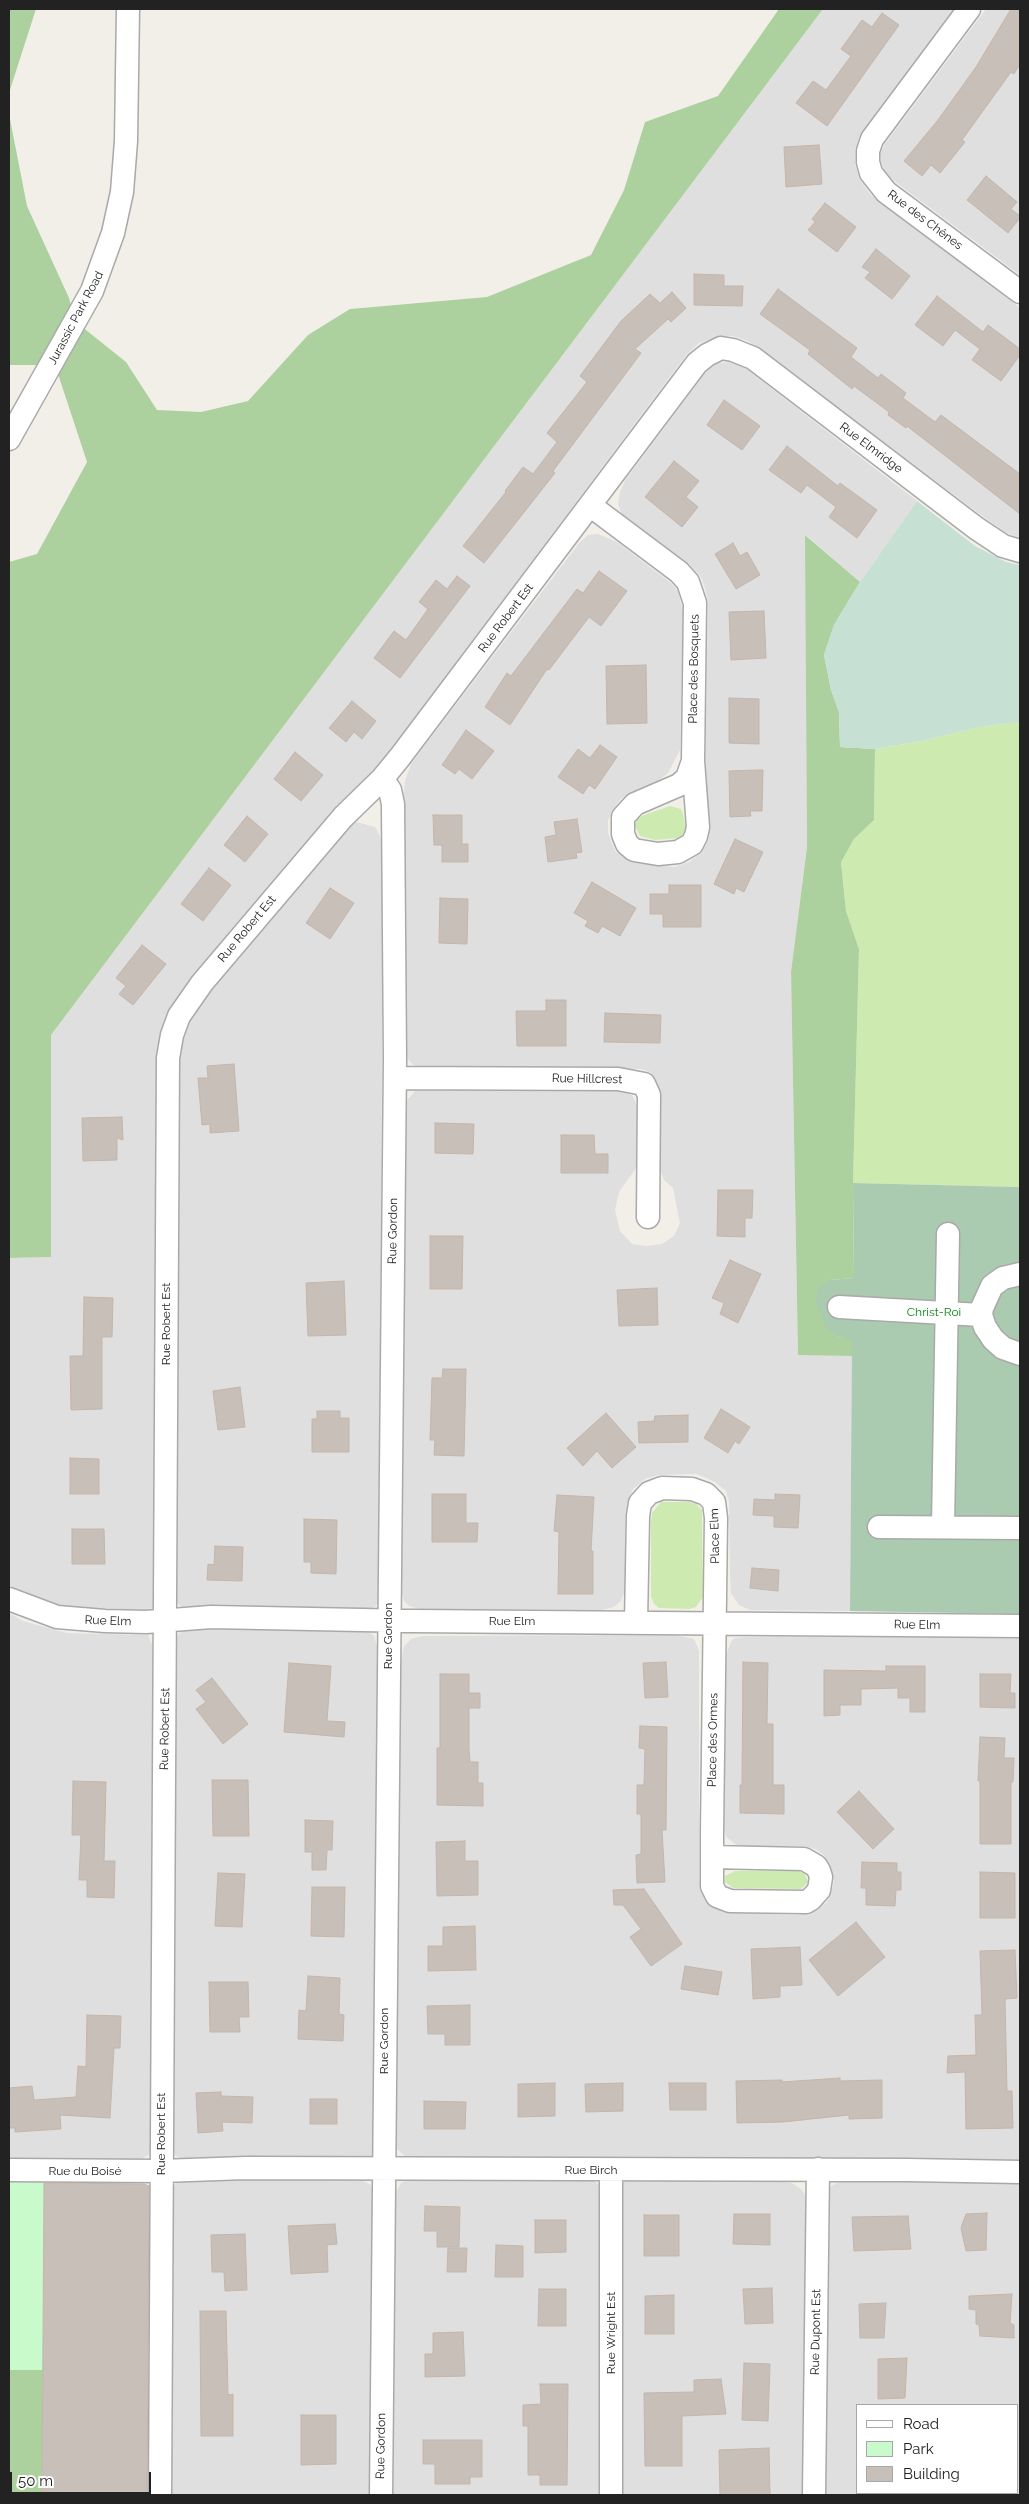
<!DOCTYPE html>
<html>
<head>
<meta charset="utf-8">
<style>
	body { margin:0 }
	#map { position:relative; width:1029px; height:2504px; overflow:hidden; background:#f2efe9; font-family:Raleway,sans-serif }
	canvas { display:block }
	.frame { position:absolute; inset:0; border:10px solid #222; pointer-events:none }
	.legend { position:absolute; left:856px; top:2404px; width:162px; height:90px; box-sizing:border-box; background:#fff; border:1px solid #a7a7a7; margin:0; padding:6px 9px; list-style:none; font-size:15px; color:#222 }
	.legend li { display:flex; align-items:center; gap:10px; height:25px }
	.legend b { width:25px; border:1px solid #a7a7a7 }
	.scale { position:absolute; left:10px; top:2472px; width:141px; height:22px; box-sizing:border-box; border:2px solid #222; border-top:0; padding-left:6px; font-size:15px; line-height:18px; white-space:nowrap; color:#222; -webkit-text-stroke:4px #fff; paint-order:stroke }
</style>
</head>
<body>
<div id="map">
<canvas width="1029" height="2504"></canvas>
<div class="frame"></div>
<ul class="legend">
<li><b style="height:6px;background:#fff"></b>Road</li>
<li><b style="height:14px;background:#c8facc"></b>Park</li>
<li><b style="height:14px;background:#c7bfb8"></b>Building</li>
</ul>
<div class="scale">50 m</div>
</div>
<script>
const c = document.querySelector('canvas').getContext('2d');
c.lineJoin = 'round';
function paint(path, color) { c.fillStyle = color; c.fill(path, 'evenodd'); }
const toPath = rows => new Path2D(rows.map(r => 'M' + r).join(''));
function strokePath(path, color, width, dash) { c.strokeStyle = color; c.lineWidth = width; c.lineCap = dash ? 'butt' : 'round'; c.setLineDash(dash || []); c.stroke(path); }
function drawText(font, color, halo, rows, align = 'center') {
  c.font = font + ' Raleway,sans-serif'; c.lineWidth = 4; c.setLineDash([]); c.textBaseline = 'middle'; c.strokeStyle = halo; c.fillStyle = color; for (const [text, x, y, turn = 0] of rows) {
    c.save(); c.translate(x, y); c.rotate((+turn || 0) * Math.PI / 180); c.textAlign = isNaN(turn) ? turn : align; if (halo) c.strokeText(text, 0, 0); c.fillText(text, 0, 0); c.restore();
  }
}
paint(toPath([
	[823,9,955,9,859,137,855,149,855,164,860,180,870,194,1020,308,1020,538,1007,533,985,518,748,341,733,336,717,337,699,343,687,354,379,765,348,798,176,999,168,1017,153,1608,146,1610,57,1606,28,1596,9,1585,9,1258,51,1257,51,1035],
	[986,9,1020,9,1020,275,894,181,886,173,881,163,880,154,884,145],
	[731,362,740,364,917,501,860,582,806,535,807,847,791,972,798,1354,852,1356,850,1611,750,1610,739,1605,731,1593,730,1577,729,1502,726,1491,715,1482,697,1474,658,1475,645,1479,633,1489,627,1503,625,1519,625,1590,621,1601,614,1607,601,1610,420,1609,409,1606,404,1601,401,1590,404,1107,408,1099,415,1091,427,1089,616,1090,632,1095,638,1107,639,1164,619,1192,615,1210,620,1231,632,1244,646,1246,662,1244,674,1236,680,1223,673,1188,664,1180,660,1169,658,1089,655,1078,650,1072,641,1069,425,1068,413,1065,408,1059,404,1044,403,799,405,781,411,764,425,745,580,542,588,535,598,534,617,542,671,583,678,591,683,612,680,750,668,773,658,781,622,798,612,810,608,821,608,833,615,851,629,862,674,867,689,862,701,853,708,841,710,825,705,786,708,601,705,588,701,577,688,563,622,515,618,504,620,492,626,479,709,368,720,363],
	[356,822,375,827,380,836,383,859,379,1598,376,1606,370,1609,183,1608,177,1603,174,1593,175,1052,189,1014,347,827],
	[9,1613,23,1621,67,1633,148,1635,155,1651,151,2147,149,2155,141,2159,9,2159],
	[195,1626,367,1630,374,1636,378,1649,374,2146,371,2157,361,2159,181,2160,174,2154,170,2145,175,1640,181,1631],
	[675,1635,694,1639,699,1651,699,1880,704,1896,710,1904,725,1913,799,1915,818,1909,827,1902,832,1890,834,1881,830,1867,824,1855,815,1849,805,1846,738,1846,726,1837,724,1827,726,1655,731,1642,735,1638,744,1637,1020,1637,1020,2163,407,2158,396,2148,400,1668,404,1646,411,1639,422,1636],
	[347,2177,361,2180,371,2185,374,2196,371,2495,168,2495,172,2189,178,2181,187,2178],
	[412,2179,583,2179,594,2181,601,2187,601,2495,391,2495,393,2198,401,2183],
	[626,2180,778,2180,792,2183,801,2189,808,2199,806,2495,619,2495,621,2185],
	[843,2180,1020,2182,1020,2495,823,2495,826,2198,831,2186],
	[858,2405,1018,2405,1018,2493,858,2493]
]), '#e0dfdf');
paint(toPath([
	[1020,722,1020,1187,853,1183,859,949,846,911,841,861,854,839,874,820,875,749,922,741,979,727],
	[670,806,681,809,683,814,686,829,681,838,655,840,640,836,635,826,637,819,644,815],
	[661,1502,689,1502,696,1504,702,1510,703,1597,696,1607,689,1609,659,1608,654,1604,651,1596,651,1522,652,1513],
	[735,1871,798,1871,805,1874,808,1882,801,1889,733,1888,725,1882,725,1876]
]), '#cdebb0');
paint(toPath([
	[9,9,36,9,9,93],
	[779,9,823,9,51,1035,51,1257,9,1258,9,562,37,554,87,462,58,374,40,365,9,365,9,114,27,206,69,298,76,322,126,362,157,410,201,412,248,401,308,335,350,309,487,297,591,255,624,190,645,122,718,96],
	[805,535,860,582,834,625,824,655,831,690,839,712,840,747,875,749,874,820,854,839,841,862,846,911,859,949,853,1183,854,1278,830,1280,838,1336,852,1339,852,1356,798,1355,791,972,807,847],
	[9,2370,43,2370,42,2495,9,2495]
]), '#add19e');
paint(toPath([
	[917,501,975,546,1006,562,1020,565,1020,722,979,727,922,741,875,749,840,747,839,712,831,690,824,655,834,625,860,582]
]), '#c6e0d4');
paint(toPath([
	[853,1183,1020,1187,1020,1614,850,1611,852,1340,838,1336,825,1327,815,1299,818,1288,830,1280,854,1278]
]), '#aacbaf');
paint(toPath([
	[9,2182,44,2182,43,2370,9,2370]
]), '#c8facc');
const building = toPath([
	[1011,9,1020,9,1020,64,1014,74,1011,72,962,140,965,142,940,173,931,165,922,176,904,161,938,120,976,67,1011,9],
	[882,13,899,25,827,126,796,103,813,81,826,90,851,56,841,49,862,20,872,27,882,13],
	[819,145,822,184,786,187,784,147,819,145],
	[986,176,1017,202,1011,209,1020,216,1020,218,1008,233,967,200,986,176],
	[825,203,856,227,837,252,808,230,815,222,812,219,825,203],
	[876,249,910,276,892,299,865,278,870,272,862,267,876,249],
	[694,274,724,275,724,286,743,286,742,306,694,305,694,274],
	[778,289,857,348,851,357,878,378,881,374,906,393,903,398,935,422,941,415,1020,474,1020,514,907,426,906,428,888,415,889,412,854,386,852,389,808,354,810,350,760,314,778,289],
	[672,292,686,308,671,322,668,319,635,349,641,353,553,471,555,473,484,563,463,546,506,492,505,491,523,467,533,474,557,442,547,433,587,382,580,376,621,321,650,294,660,303,672,292],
	[937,296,983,332,988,325,1020,349,1020,355,1001,381,972,360,980,349,955,330,943,346,915,325,937,296],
	[724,400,760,426,742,450,707,425,724,400],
	[787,446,838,486,840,483,877,510,857,538,829,517,836,507,807,485,801,493,769,470,787,446],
	[674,461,699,481,686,497,698,507,682,527,645,497,674,461],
	[733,543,740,556,747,552,760,575,736,589,715,554,733,543],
	[599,571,627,591,601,626,589,617,549,670,547,669,510,725,485,707,507,673,511,676,577,589,583,593,599,571],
	[457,576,470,586,400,678,374,658,394,631,406,640,428,609,419,602,436,580,447,589,457,576],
	[764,611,766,658,731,660,729,612,764,611],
	[646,665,647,723,607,724,606,666,646,665],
	[729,698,759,699,759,744,729,743,729,698],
	[352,701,376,721,362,739,354,732,346,742,329,728,352,701],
	[466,730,494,751,472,779,459,769,455,774,442,765,466,730],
	[600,745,617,757,595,789,589,785,583,794,558,777,578,749,590,758,600,745],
	[295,752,323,775,301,801,274,779,295,752],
	[758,770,763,770,762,811,750,811,751,816,730,817,729,771,758,770],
	[433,815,462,815,462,844,468,844,468,862,442,862,442,845,434,845,433,815],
	[247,816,268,834,245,862,224,845,247,816],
	[577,819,582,852,576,853,577,858,548,862,545,837,556,835,554,822,577,819],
	[735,839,763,852,744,892,736,888,734,894,714,884,735,839],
	[209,868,231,885,203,921,181,904,209,868],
	[592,882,636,908,620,936,602,926,598,933,585,926,588,921,574,913,592,882],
	[669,885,701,885,701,927,663,927,663,914,650,914,650,894,669,894,669,885],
	[330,888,354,903,330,939,306,923,330,888],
	[440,898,468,899,467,944,439,943,440,898],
	[142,945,166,964,133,1005,119,994,126,986,116,978,142,945],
	[546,1000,566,1000,566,1046,517,1046,516,1011,546,1011,546,1000],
	[605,1013,661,1015,660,1043,604,1042,605,1013],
	[234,1064,239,1131,210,1133,210,1124,202,1125,198,1078,208,1078,207,1066,234,1064],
	[122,1117,123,1140,117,1138,117,1160,83,1161,82,1118,122,1117],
	[435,1123,474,1124,473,1154,435,1153,435,1123],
	[561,1135,594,1135,595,1154,608,1154,608,1173,561,1173,561,1135],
	[718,1190,753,1190,752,1218,745,1218,745,1237,717,1236,718,1190],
	[430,1236,463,1236,462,1289,430,1289,430,1236],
	[730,1260,761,1274,738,1323,720,1314,724,1303,712,1298,730,1260],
	[344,1281,346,1335,308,1336,306,1283,344,1281],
	[657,1288,658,1325,619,1326,617,1290,657,1288],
	[84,1297,113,1298,112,1337,102,1337,102,1409,71,1410,70,1356,83,1356,84,1297],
	[443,1369,466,1369,464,1456,434,1455,435,1440,430,1440,432,1378,442,1378,443,1369],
	[240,1387,245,1427,218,1430,213,1391,240,1387],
	[721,1409,750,1427,739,1444,735,1441,728,1453,704,1438,721,1409],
	[317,1411,340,1411,340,1418,349,1418,349,1452,312,1452,312,1419,317,1419,317,1411],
	[606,1413,636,1447,612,1468,597,1451,583,1466,567,1448,606,1413],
	[688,1415,688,1442,639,1443,638,1422,654,1421,655,1416,688,1415],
	[70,1458,99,1459,99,1494,70,1494,70,1458],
	[432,1494,466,1494,466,1523,478,1523,477,1542,432,1542,432,1494],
	[775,1494,800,1495,798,1528,774,1527,774,1516,753,1515,754,1499,775,1500,775,1494],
	[557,1495,594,1497,591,1551,593,1551,593,1594,558,1594,559,1532,554,1531,557,1495],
	[304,1519,337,1520,336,1574,311,1573,311,1562,304,1562,304,1519],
	[72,1529,104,1529,105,1564,72,1564,72,1529],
	[215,1546,243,1547,242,1581,207,1580,208,1564,214,1565,215,1546],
	[752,1568,779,1570,778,1591,750,1588,752,1568],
	[666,1662,668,1697,645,1698,643,1663,666,1662],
	[743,1662,768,1663,767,1724,773,1724,773,1785,784,1785,784,1814,740,1813,740,1785,742,1785,743,1662],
	[289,1663,331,1666,327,1721,345,1722,344,1737,284,1732,289,1663],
	[886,1666,925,1666,925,1712,910,1712,910,1698,898,1698,898,1688,861,1689,861,1705,840,1705,840,1715,824,1716,824,1670,886,1671,886,1666],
	[440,1674,469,1674,469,1693,480,1693,480,1708,469,1708,469,1749,470,1762,478,1762,478,1783,483,1783,483,1806,437,1805,437,1748,440,1748,440,1674],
	[980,1674,1011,1674,1010,1693,1015,1693,1015,1708,980,1707,980,1674],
	[212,1678,248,1724,223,1744,196,1709,206,1702,196,1690,212,1678],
	[640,1726,667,1727,666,1830,662,1830,665,1882,637,1883,636,1855,641,1854,641,1814,637,1814,637,1785,644,1785,645,1749,639,1748,640,1726],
	[980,1737,1005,1738,1004,1758,1014,1758,1013,1782,1011,1782,1011,1844,980,1844,980,1781,978,1781,980,1737],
	[212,1780,248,1780,249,1836,213,1836,212,1780],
	[73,1781,106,1782,104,1861,115,1861,114,1898,87,1897,87,1880,79,1880,81,1835,72,1835,73,1781],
	[859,1791,894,1829,873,1849,837,1812,859,1791],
	[305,1820,333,1821,332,1850,327,1850,326,1870,312,1870,312,1852,305,1852,305,1820],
	[465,1841,465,1861,478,1861,478,1895,437,1896,436,1842,465,1841],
	[862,1862,897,1863,897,1872,901,1872,901,1890,896,1890,895,1906,866,1905,866,1888,861,1888,862,1862],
	[980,1872,1015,1873,1015,1918,980,1918,980,1872],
	[218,1873,245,1874,242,1927,215,1926,218,1873],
	[312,1887,345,1887,344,1937,311,1936,312,1887],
	[644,1889,682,1944,651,1966,630,1937,641,1929,623,1905,614,1905,613,1890,644,1889],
	[856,1922,885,1957,838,1996,809,1960,856,1922],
	[475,1926,476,1970,428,1971,428,1946,443,1946,443,1927,475,1926],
	[800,1947,802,1985,780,1986,780,1997,753,1999,751,1949,800,1947],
	[1015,1950,1017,1998,1005,1999,1007,2091,1012,2091,1013,2128,966,2129,965,2072,947,2073,948,2056,976,2055,975,2015,982,2015,980,1951,1015,1950],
	[685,1966,722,1972,718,1995,681,1989,685,1966],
	[308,1976,340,1978,339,2014,344,2015,343,2041,298,2039,299,2010,306,2011,308,1976],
	[209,1982,248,1982,249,2017,239,2017,240,2032,210,2032,209,1982],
	[470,2005,470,2045,445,2045,445,2034,428,2034,427,2006,470,2005],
	[87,2015,121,2016,120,2048,114,2048,110,2118,60,2115,61,2129,15,2132,15,2128,9,2128,9,2088,32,2086,34,2100,76,2097,78,2066,86,2067,87,2015],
	[840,2078,840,2081,882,2080,882,2118,849,2119,849,2115,783,2122,737,2123,736,2081,782,2080,782,2082,840,2078],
	[555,2083,555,2116,518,2117,518,2084,555,2083],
	[623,2083,623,2111,586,2112,585,2084,623,2083],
	[669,2083,706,2083,706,2110,670,2110,669,2083],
	[221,2092,221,2096,253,2097,252,2123,222,2122,223,2131,198,2133,196,2093,221,2092],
	[310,2099,337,2099,337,2124,310,2124,310,2099],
	[424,2101,466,2102,465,2129,424,2129,424,2101],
	[44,2183,144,2184,149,2186,147,2495,42,2495,44,2183],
	[425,2206,460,2207,459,2247,437,2247,437,2231,424,2231,425,2206],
	[987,2213,986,2250,966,2251,961,2228,966,2214,987,2213],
	[734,2214,770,2214,770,2245,733,2244,734,2214],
	[644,2215,679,2215,679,2256,644,2256,644,2215],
	[908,2216,911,2249,854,2251,852,2217,908,2216],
	[535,2220,566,2220,566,2252,535,2253,535,2220],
	[335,2224,337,2244,327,2245,328,2272,291,2274,288,2226,335,2224],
	[245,2234,247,2290,225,2291,224,2272,212,2272,211,2235,245,2234],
	[496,2245,523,2246,523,2277,495,2277,496,2245],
	[448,2248,467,2248,466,2272,447,2272,448,2248],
	[772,2288,773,2323,745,2324,743,2289,772,2288],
	[539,2289,566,2289,566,2326,538,2326,539,2289],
	[1012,2294,1010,2323,1014,2325,1014,2338,980,2336,979,2325,976,2324,976,2310,969,2309,969,2296,1012,2294],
	[674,2295,674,2334,645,2334,645,2296,674,2295],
	[886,2303,884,2338,860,2338,859,2304,886,2303],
	[200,2311,226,2311,228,2395,233,2394,233,2436,201,2436,200,2311],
	[463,2332,465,2376,425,2377,425,2354,433,2354,433,2333,463,2332],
	[907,2358,905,2398,878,2399,878,2359,907,2358],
	[744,2363,770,2364,768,2421,742,2420,744,2363],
	[721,2379,726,2414,682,2416,682,2466,645,2466,644,2393,694,2392,694,2380,721,2379],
	[540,2384,568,2384,567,2485,540,2485,540,2475,528,2475,528,2426,523,2426,523,2405,541,2404,540,2384],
	[301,2415,336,2415,336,2464,301,2465,301,2415],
	[423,2440,482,2440,482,2477,470,2477,470,2484,435,2484,435,2464,423,2464,423,2440],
	[769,2448,770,2495,720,2495,719,2450,769,2448]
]);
paint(building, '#c7bfb8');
strokePath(building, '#c4b6ab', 1);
const minor = toPath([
	[969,9,872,139,868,151,868,162,871,173,886,192,1020,292],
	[9,439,92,291,113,233,122,192,126,141,128,9],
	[591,506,679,572,688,582,695,603,693,761,698,827,696,836,692,844,678,852,658,854,634,850,627,844,623,834,623,817,635,804,679,785,687,778,693,761],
	[395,1078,618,1079,644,1084,649,1095,648,1217],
	[1020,1274,1003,1278,992,1286,982,1308,981,1315,985,1327,993,1339,1003,1348,1020,1354],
	[839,1307,981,1315],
	[879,1527,1020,1528],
	[943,1527,948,1234],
	[9,1599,57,1617,105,1621,146,1622,211,1617,412,1621,1020,1626],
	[636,1622,638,1516,640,1503,649,1493,662,1488,692,1489,706,1494,714,1502,716,1518,712,1832,712,1886,717,1896,730,1901,806,1902,811,1899,819,1890,821,1877,819,1871,816,1866,804,1859,712,1857],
	[9,2170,161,2171,246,2168,908,2170,1020,2172],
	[611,2170,611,2495],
	[160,2495,168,1058,172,1035,179,1016,202,983,343,817,382,779,400,757,697,363,707,355,721,348,733,350,753,358,976,528,1003,546,1020,551],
	[381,2495,395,1059,393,804,390,790,382,779],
	[814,2495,818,2169]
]);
strokePath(minor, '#a9a9a9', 25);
strokePath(minor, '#fff', 22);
drawText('12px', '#222', '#fff', [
	["Rue des Chênes",925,220,37],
	["Jurassic Park Road",76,318,-62],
	["Rue Elmridge",871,448,37],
	["Rue Robert Est",506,618,-53],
	["Place des Bosquets",694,669,-89],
	["Rue Robert Est",247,929,-50],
	["Rue Hillcrest",587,1079,1],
	["Rue Gordon",393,1231,-89],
	["Rue Robert Est",166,1324,-90],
	["Place Elm",715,1536,-91],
	["Rue Elm",108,1621,2],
	["Rue Elm",512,1621],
	["Rue Elm",917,1625,1],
	["Rue Gordon",388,1636,-90],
	["Rue Robert Est",165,1729,-89],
	["Place des Ormes",713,1740,-89],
	["Rue Gordon",384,2041,-90],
	["Rue Robert Est",161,2134,-90],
	["Rue Birch",591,2170],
	["Rue du Boisé",85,2171],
	["Rue Dupont Est",816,2332,-89],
	["Rue Wright Est",611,2333,-90],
	["Rue Gordon",381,2446,-89]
]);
drawText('12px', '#0c8416', '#fff', [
	["Christ-Roi",934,1312]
]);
</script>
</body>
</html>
